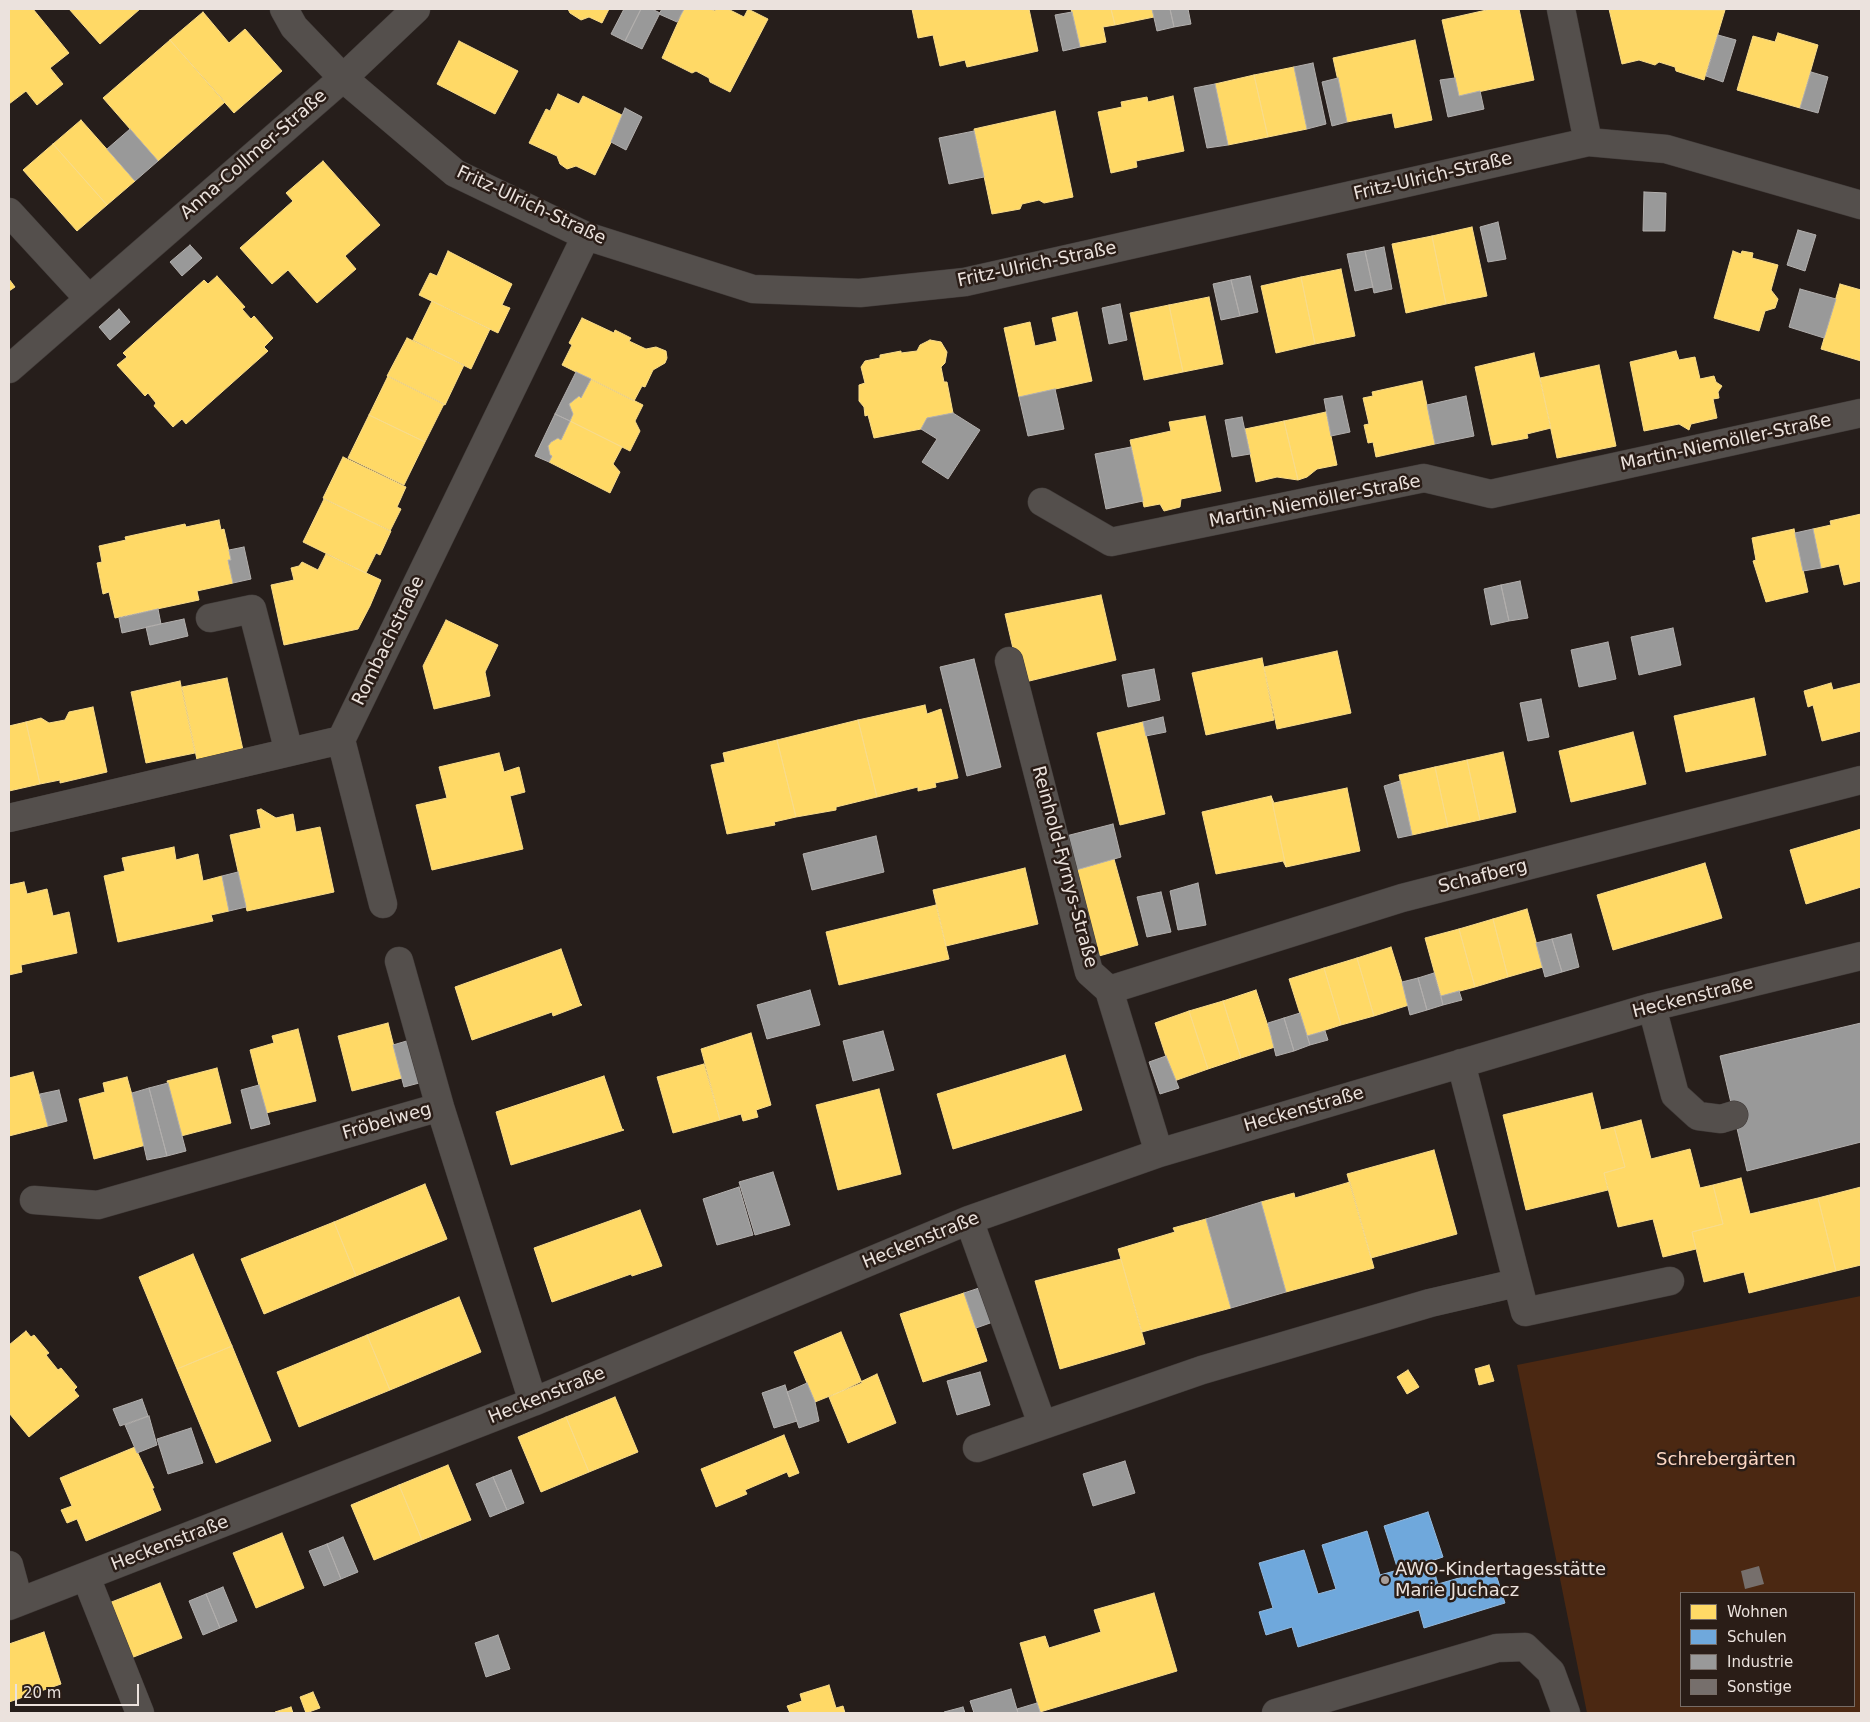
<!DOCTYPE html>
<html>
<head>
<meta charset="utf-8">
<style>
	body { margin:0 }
	#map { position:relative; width:1870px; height:1722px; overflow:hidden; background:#261e1b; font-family:"DejaVu Sans",sans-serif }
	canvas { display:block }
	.frame { position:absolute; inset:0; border:10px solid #ebe2dd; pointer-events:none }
	.legend { position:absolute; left:1680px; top:1592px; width:175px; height:115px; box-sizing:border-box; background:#2a1d17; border:1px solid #776c66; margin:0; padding:6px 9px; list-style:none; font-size:15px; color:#ebe2dd }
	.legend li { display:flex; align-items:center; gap:10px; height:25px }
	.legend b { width:25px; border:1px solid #776c66 }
	.scale { position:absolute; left:15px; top:1684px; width:124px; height:22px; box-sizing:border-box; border:2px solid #ebe2dd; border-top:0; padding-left:6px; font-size:15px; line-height:18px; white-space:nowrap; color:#ebe2dd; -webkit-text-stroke:4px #2a1d17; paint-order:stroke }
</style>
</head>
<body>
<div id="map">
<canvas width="1870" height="1722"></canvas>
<div class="frame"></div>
<ul class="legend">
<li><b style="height:14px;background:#ffd966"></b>Wohnen</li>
<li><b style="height:14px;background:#6fa8dc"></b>Schulen</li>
<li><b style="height:14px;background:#999"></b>Industrie</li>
<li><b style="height:14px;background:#766f6c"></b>Sonstige</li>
</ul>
<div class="scale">20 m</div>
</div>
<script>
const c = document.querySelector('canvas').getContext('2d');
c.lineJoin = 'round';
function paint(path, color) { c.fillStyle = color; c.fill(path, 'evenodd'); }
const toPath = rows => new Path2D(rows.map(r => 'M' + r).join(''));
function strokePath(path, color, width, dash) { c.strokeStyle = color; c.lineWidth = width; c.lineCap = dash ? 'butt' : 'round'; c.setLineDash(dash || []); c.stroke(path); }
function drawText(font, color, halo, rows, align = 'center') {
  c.font = font + ' "DejaVu Sans",sans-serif'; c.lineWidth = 5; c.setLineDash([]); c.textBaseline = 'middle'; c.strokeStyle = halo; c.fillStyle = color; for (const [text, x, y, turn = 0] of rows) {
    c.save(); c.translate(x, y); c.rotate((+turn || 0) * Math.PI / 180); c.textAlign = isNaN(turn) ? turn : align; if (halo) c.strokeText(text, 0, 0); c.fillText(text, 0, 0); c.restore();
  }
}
paint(toPath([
	[1861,1296,1861,1713,1587,1713,1517,1365],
	[1681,1593,1854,1593,1854,1706,1681,1706]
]), '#4b2812');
const homes = toPath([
	[9,9,33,9,69,53,50,68,63,84,37,105,26,91,9,104,9,9],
	[69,9,140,9,100,44,69,9],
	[568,9,609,9,602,23,589,17,581,20,570,13,568,9],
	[684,9,710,9,715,11,716,9,728,9,744,17,748,9,768,19,730,92,710,82,709,78,696,71,692,73,662,58,684,9],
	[912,9,1029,9,1038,51,967,67,965,60,940,66,933,35,918,38,912,9],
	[1071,9,1111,9,1115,25,1103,27,1106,42,1080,47,1071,9],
	[1111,9,1152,9,1154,17,1115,25,1111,9],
	[1491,9,1519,9,1534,80,1459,96,1442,20,1491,9],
	[1609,9,1725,10,1704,80,1676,71,1675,67,1659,62,1655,65,1639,60,1622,64,1609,9],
	[203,12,229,43,245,29,282,71,234,113,170,40,203,12],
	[1778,33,1818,45,1800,108,1737,90,1753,36,1775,42,1778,33],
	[170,40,225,102,158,161,103,98,170,40],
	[1415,40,1432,120,1395,128,1392,113,1347,122,1333,58,1415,40],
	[459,41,518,71,495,114,437,84,459,41],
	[1294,67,1307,129,1268,137,1254,75,1294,67],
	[1254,75,1268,137,1228,145,1215,84,1254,75],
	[558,94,579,104,583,96,624,116,595,175,576,166,567,169,560,164,557,156,529,143,546,109,550,111,558,94],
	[1173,96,1184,151,1136,161,1137,167,1111,173,1098,112,1122,107,1121,102,1147,97,1148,102,1173,96],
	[1055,111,1073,197,1044,203,1039,200,1022,204,1020,209,992,214,974,129,1055,111],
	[81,120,135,181,107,205,53,144,81,120],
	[53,144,107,205,77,231,23,170,53,144],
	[323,161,380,225,345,256,356,269,317,303,288,270,272,284,240,248,293,201,286,193,323,161],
	[1472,227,1487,296,1446,304,1432,236,1472,227],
	[1432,236,1446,304,1406,313,1392,244,1432,236],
	[448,251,512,284,502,305,510,308,498,333,419,295,430,273,437,276,448,251],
	[1733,251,1741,254,1742,251,1753,253,1752,258,1778,265,1771,290,1778,299,1775,308,1765,311,1759,331,1714,318,1733,251],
	[1341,269,1355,336,1315,344,1301,277,1341,269],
	[217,276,245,307,242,309,251,319,254,316,273,338,264,347,268,351,186,424,182,419,173,427,154,406,156,403,148,393,145,396,117,365,127,357,123,353,204,280,208,284,217,276],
	[1301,277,1315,344,1276,353,1261,286,1301,277],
	[9,279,15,287,9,291,9,279],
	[1840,284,1861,290,1861,361,1821,349,1840,284],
	[1209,297,1223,364,1183,372,1169,305,1209,297],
	[432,301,490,329,471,369,413,340,432,301],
	[1169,305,1183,372,1144,380,1130,313,1169,305],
	[1077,312,1092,381,1019,397,1004,328,1030,322,1035,346,1057,341,1052,318,1077,312],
	[582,318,614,333,615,330,631,338,629,341,646,349,656,347,666,351,667,358,665,363,653,370,645,387,642,386,634,401,562,365,572,345,569,343,582,318],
	[407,338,464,365,445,405,387,376,407,338],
	[930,340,941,342,947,352,945,363,941,367,944,382,947,382,953,413,927,418,921,429,874,438,868,415,865,416,864,407,859,401,859,385,865,383,861,367,865,361,880,358,880,355,901,351,901,353,917,351,920,345,930,340],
	[1676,351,1679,360,1695,357,1700,379,1714,376,1716,382,1722,386,1718,392,1719,398,1713,399,1717,418,1691,424,1689,430,1679,424,1644,431,1630,362,1676,351],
	[1534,353,1551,428,1527,434,1528,438,1492,445,1475,367,1534,353],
	[1599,365,1616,446,1557,458,1540,378,1599,365],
	[388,376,444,404,425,442,369,415,388,376],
	[591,379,643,405,635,421,640,431,630,451,570,421,573,414,569,404,579,396,581,398,591,379],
	[1422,381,1435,444,1376,457,1373,442,1368,443,1364,425,1369,424,1363,398,1373,396,1372,392,1422,381],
	[1326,412,1337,465,1317,469,1307,477,1298,480,1284,421,1326,412],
	[369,415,425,442,404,485,348,458,369,415],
	[1205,416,1221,491,1181,499,1180,507,1164,511,1160,504,1144,507,1130,440,1171,431,1169,422,1205,416],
	[570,421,622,447,613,464,620,472,610,493,549,462,552,456,550,455,548,446,551,442,558,438,561,440,570,421],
	[1284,421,1298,480,1277,477,1256,482,1245,429,1284,421],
	[343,457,406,487,397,507,401,509,390,531,323,498,343,457],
	[324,499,391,531,380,555,376,553,366,573,303,542,324,499],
	[1861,514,1861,581,1844,585,1839,564,1821,568,1813,529,1831,525,1830,521,1861,514],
	[219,520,221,530,224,529,231,560,228,560,233,583,197,591,199,600,115,618,109,592,103,594,97,563,102,562,99,546,126,540,125,537,185,524,186,527,219,520],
	[1794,529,1808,592,1766,602,1753,561,1756,560,1752,538,1794,529],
	[326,554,381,580,370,606,358,629,284,645,271,585,294,580,291,568,299,566,302,562,318,570,326,554],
	[1101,595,1116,660,1021,683,1005,614,1101,595],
	[446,620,498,645,485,672,490,696,434,709,423,666,446,620],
	[1337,651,1351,713,1277,729,1264,667,1337,651],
	[1262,658,1274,720,1206,735,1192,673,1262,658],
	[227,678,243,750,197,760,182,687,227,678],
	[180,681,195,753,146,763,131,692,180,681],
	[1831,683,1833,690,1861,683,1861,731,1822,741,1813,705,1808,707,1804,691,1831,683],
	[1754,698,1766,755,1686,772,1674,716,1754,698],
	[925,705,927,714,941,709,958,778,935,783,936,787,918,791,918,787,877,797,858,720,925,705],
	[93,707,107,772,60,783,60,780,40,784,26,722,41,718,49,723,65,720,69,712,93,707],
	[858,720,877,797,836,807,836,810,796,817,777,740,858,720],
	[26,722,40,784,9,791,9,726,26,722],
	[1143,722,1165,814,1120,825,1097,733,1143,722],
	[1633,732,1646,784,1571,802,1559,751,1633,732],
	[777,740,796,817,774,822,775,825,727,834,711,765,725,762,723,753,777,740],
	[1503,752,1516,812,1480,820,1467,760,1503,752],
	[499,753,504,772,519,767,525,792,510,796,523,849,432,870,416,805,447,798,439,767,499,753],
	[1467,760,1480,820,1448,827,1435,767,1467,760],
	[1435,767,1448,827,1412,835,1399,775,1435,767],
	[1347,788,1360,851,1286,867,1271,796,1274,803,1347,788],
	[1271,796,1286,867,1283,861,1216,874,1202,812,1271,796],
	[261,809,276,818,293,814,296,832,320,827,334,892,247,911,230,835,261,828,257,810,261,809],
	[1861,829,1861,887,1806,904,1790,850,1861,829],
	[174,847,176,860,198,854,203,881,222,876,229,911,211,915,213,921,118,942,104,876,125,871,122,858,174,847],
	[1114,859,1138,945,1099,956,1076,870,1114,859],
	[1705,863,1722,918,1613,950,1597,895,1705,863],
	[1025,868,1038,924,946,946,933,890,1025,868],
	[24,882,27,894,47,889,53,916,69,912,77,953,21,965,22,972,9,975,9,885,24,882],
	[936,905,949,959,839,985,826,932,936,905],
	[1527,909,1543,967,1508,977,1493,919,1527,909],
	[1493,919,1508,977,1475,987,1459,929,1493,919],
	[1459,929,1475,987,1441,996,1425,938,1459,929],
	[1391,947,1409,1005,1374,1016,1357,958,1391,947],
	[561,949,580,1003,582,1005,553,1016,552,1012,472,1040,455,987,561,949],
	[1357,958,1374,1016,1341,1025,1324,968,1357,958],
	[1324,968,1341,1025,1307,1036,1289,979,1324,968],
	[1256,990,1275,1047,1241,1058,1223,1001,1256,990],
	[1223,1001,1241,1058,1208,1069,1189,1011,1223,1001],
	[1189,1011,1208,1069,1174,1081,1155,1023,1189,1011],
	[388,1023,402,1078,352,1091,338,1036,388,1023],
	[298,1029,316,1101,266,1113,250,1050,274,1043,272,1036,298,1029],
	[751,1033,771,1105,756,1110,758,1117,743,1121,741,1114,720,1120,701,1049,751,1033],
	[1065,1055,1082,1110,953,1149,937,1094,1065,1055],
	[704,1064,720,1120,673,1133,657,1077,704,1064],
	[217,1068,231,1123,181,1136,167,1081,217,1068],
	[33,1072,48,1126,9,1136,9,1078,33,1072],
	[604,1076,622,1129,624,1130,511,1165,496,1112,604,1076],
	[127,1077,146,1145,94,1159,79,1099,105,1092,103,1083,127,1077],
	[879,1089,901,1174,838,1190,816,1105,879,1089],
	[1592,1093,1601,1130,1614,1127,1625,1167,1604,1173,1608,1190,1526,1210,1503,1115,1592,1093],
	[1641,1120,1651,1159,1690,1149,1700,1188,1713,1185,1723,1224,1692,1232,1696,1249,1663,1257,1653,1219,1618,1227,1604,1173,1625,1167,1614,1127,1641,1120],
	[1434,1150,1457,1234,1371,1258,1347,1174,1434,1150],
	[1741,1178,1750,1214,1818,1198,1836,1271,1749,1293,1744,1272,1704,1282,1692,1232,1723,1224,1713,1185,1741,1178],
	[1350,1182,1374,1268,1286,1292,1261,1202,1294,1193,1295,1198,1350,1182],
	[425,1184,447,1239,356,1276,334,1222,425,1184],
	[1861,1187,1861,1265,1836,1271,1818,1198,1861,1187],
	[640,1210,662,1266,632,1276,631,1274,552,1302,534,1248,640,1210],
	[1206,1219,1231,1308,1142,1332,1118,1249,1175,1232,1173,1228,1206,1219],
	[334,1222,356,1276,264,1314,241,1259,334,1222],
	[193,1254,232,1346,177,1369,139,1277,193,1254],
	[1121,1259,1145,1344,1060,1369,1035,1281,1121,1259],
	[964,1293,987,1361,923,1382,900,1314,964,1293],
	[459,1297,481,1352,390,1390,367,1335,459,1297],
	[26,1331,31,1337,34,1335,49,1353,46,1355,58,1370,61,1368,77,1387,74,1390,79,1396,29,1437,9,1413,9,1345,26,1331],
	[841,1332,862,1383,815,1402,794,1352,841,1332],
	[367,1335,390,1390,299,1427,277,1372,367,1335],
	[232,1346,271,1441,216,1463,177,1369,232,1346],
	[1489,1365,1494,1381,1479,1385,1475,1369,1489,1365],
	[1408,1370,1419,1387,1407,1394,1397,1377,1408,1370],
	[877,1374,896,1423,848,1443,829,1397,877,1374],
	[615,1397,638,1452,589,1472,566,1417,615,1397],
	[566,1417,589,1472,541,1492,518,1437,566,1417],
	[784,1435,799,1473,789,1477,787,1472,745,1490,747,1494,716,1507,701,1469,784,1435],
	[135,1447,154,1488,152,1488,161,1510,86,1541,77,1519,67,1523,61,1510,72,1506,60,1478,135,1447],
	[448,1465,471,1520,422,1540,399,1485,448,1465],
	[399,1485,422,1540,374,1560,351,1505,399,1485],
	[282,1533,304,1588,256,1608,233,1553,282,1533],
	[160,1583,182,1638,131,1658,109,1603,160,1583],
	[1154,1593,1177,1671,1040,1712,1020,1643,1045,1636,1049,1648,1101,1632,1094,1610,1154,1593],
	[44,1632,61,1684,9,1702,9,1644,44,1632],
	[829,1685,836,1708,843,1706,845,1713,790,1713,787,1706,802,1701,800,1694,829,1685],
	[313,1692,320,1708,306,1713,300,1697,313,1692],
	[291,1707,293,1713,275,1713,275,1712,291,1707]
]);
paint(homes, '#ffd966');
strokePath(homes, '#f9dc8a', 1);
const schools = toPath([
	[1428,1512,1443,1557,1431,1561,1438,1584,1494,1568,1505,1603,1424,1628,1419,1610,1298,1647,1292,1627,1266,1635,1259,1612,1273,1608,1259,1563,1304,1550,1318,1594,1336,1589,1322,1545,1367,1531,1380,1575,1398,1570,1384,1526,1428,1512]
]);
paint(schools, '#6fa8dc');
strokePath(schools, '#94b9dc', 1);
const industry = toPath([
	[624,9,641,9,625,41,611,34,624,9],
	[641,9,652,9,660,13,642,49,625,41,641,9],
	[662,9,684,9,677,22,659,14,662,9],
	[1152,9,1170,9,1174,27,1157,31,1152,9],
	[1170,9,1188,9,1191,24,1174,27,1170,9],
	[1072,12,1080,47,1063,51,1055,15,1072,12],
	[1718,35,1736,40,1723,82,1706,76,1718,35],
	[1313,63,1326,124,1307,129,1294,67,1313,63],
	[1811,72,1828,77,1818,113,1800,108,1811,72],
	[1338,78,1347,122,1332,126,1322,82,1338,78],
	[1455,78,1459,96,1480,91,1484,109,1448,117,1440,80,1455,78],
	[1215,84,1228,145,1207,148,1194,88,1215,84],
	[625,108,642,117,626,150,611,142,625,108],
	[130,129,158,161,135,181,107,149,130,129],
	[974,131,984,177,949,184,939,138,974,131],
	[1644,192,1666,193,1665,231,1643,231,1644,192],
	[1498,222,1506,259,1488,262,1480,227,1498,222],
	[1798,230,1816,235,1805,271,1787,265,1798,230],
	[190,245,202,258,182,276,170,262,190,245],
	[1384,247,1392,289,1374,293,1365,251,1384,247],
	[1365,251,1373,287,1355,291,1347,254,1365,251],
	[1250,276,1258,312,1240,316,1231,280,1250,276],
	[1231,280,1240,316,1221,320,1213,284,1231,280],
	[1800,289,1836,299,1824,338,1789,327,1800,289],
	[1120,304,1127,340,1109,344,1102,308,1120,304],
	[119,309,130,322,110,340,99,327,119,309],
	[576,372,591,379,581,398,579,396,569,404,573,414,570,421,555,414,576,372],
	[1055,389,1064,429,1028,436,1019,397,1055,389],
	[1342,396,1350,432,1331,436,1324,399,1342,396],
	[1466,396,1474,436,1435,444,1427,405,1466,396],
	[953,413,980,430,948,479,922,462,937,439,921,429,927,418,953,413],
	[555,414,570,421,561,440,558,438,551,442,548,446,550,455,552,456,549,462,535,456,555,414],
	[1242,417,1250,454,1232,457,1225,420,1242,417],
	[1131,447,1143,501,1106,509,1095,454,1131,447],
	[1813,529,1821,568,1803,571,1795,533,1813,529],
	[244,547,251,579,233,583,228,560,231,560,229,550,244,547],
	[1520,581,1528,618,1509,621,1501,585,1520,581],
	[1501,585,1509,621,1491,625,1484,589,1501,585],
	[158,609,161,624,122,633,119,618,158,609],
	[184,619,188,636,150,645,146,627,184,619],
	[1673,628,1681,665,1639,675,1631,637,1673,628],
	[1608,642,1616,679,1579,687,1571,650,1608,642],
	[974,659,1001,767,967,776,940,667,974,659],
	[1154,669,1160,700,1128,707,1122,675,1154,669],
	[1541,699,1549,737,1528,741,1520,703,1541,699],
	[1163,717,1166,732,1146,736,1143,722,1163,717],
	[1400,781,1412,835,1398,838,1384,786,1400,781],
	[1113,824,1121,857,1076,870,1066,836,1113,824],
	[876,836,884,872,812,890,803,854,876,836],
	[238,872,246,907,229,911,222,876,238,872],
	[1198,883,1206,925,1178,930,1170,891,1198,883],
	[1161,892,1171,932,1147,937,1137,897,1161,892],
	[1571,934,1579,967,1562,972,1552,939,1571,934],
	[1552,939,1562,972,1545,977,1536,943,1552,939],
	[1434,973,1443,1005,1427,1010,1418,978,1434,973],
	[1418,978,1427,1010,1410,1015,1402,982,1418,978],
	[810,990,820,1025,767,1039,757,1005,810,990],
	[1459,991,1462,1000,1443,1005,1441,996,1459,991],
	[1300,1013,1310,1045,1294,1051,1284,1018,1300,1013],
	[1284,1018,1294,1051,1276,1056,1268,1023,1284,1018],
	[1861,1023,1861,1142,1747,1171,1720,1056,1861,1023],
	[883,1031,894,1070,853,1081,843,1041,883,1031],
	[1325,1031,1328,1040,1310,1045,1307,1036,1325,1031],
	[410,1040,423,1082,404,1087,393,1045,410,1040],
	[1166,1056,1179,1088,1160,1094,1149,1062,1166,1056],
	[168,1083,186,1151,167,1156,149,1088,168,1083],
	[259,1085,270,1124,251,1129,241,1090,259,1085],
	[149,1088,167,1156,147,1160,132,1093,149,1088],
	[59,1090,67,1121,48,1126,40,1094,59,1090],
	[773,1172,790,1225,755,1235,739,1182,773,1172],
	[739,1187,753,1235,717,1245,703,1199,739,1187],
	[1261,1202,1286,1292,1231,1308,1206,1219,1261,1202],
	[982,1287,993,1322,976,1328,964,1293,982,1287],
	[980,1372,990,1405,957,1415,947,1381,980,1372],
	[807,1383,815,1402,819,1421,799,1428,787,1392,807,1383],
	[785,1385,797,1421,774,1428,762,1393,785,1385],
	[142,1399,148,1416,120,1426,113,1409,142,1399],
	[149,1416,157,1445,137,1453,125,1425,149,1416],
	[191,1428,203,1463,168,1474,157,1439,191,1428],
	[1125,1461,1135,1493,1093,1506,1083,1474,1125,1461],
	[511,1470,524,1503,507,1510,493,1477,511,1470],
	[493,1477,507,1510,490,1517,476,1484,493,1477],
	[343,1537,358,1572,341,1579,327,1544,343,1537],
	[327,1544,341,1579,324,1586,309,1551,327,1544],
	[223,1587,237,1621,220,1628,206,1594,223,1587],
	[206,1594,220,1628,203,1635,189,1601,206,1594],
	[498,1635,510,1669,486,1677,475,1643,498,1635],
	[1011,1689,1018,1713,974,1713,970,1701,1011,1689],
	[1037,1703,1040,1712,1043,1713,1018,1713,1017,1709,1037,1703],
	[963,1707,965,1713,944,1713,944,1712,963,1707]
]);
paint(industry, '#999');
strokePath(industry, '#b2afad', 1);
paint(toPath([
	[1759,1566,1764,1584,1745,1589,1741,1571]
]), '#766f6c');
const minor = toPath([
	[284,9,294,27,343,78,455,173,586,236,753,289,860,293,965,282,1588,142,1666,149,1861,205],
	[1561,9,1588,142],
	[9,212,89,299],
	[9,369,343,78,416,9],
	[1042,502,1111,542,1424,478,1491,494,1861,413],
	[210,618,252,609,289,752],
	[1009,661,1089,972,1109,990,1159,1153],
	[341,740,383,904],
	[9,818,341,740,586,236],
	[399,961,440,1107,533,1402],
	[1109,990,1402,898,1861,780],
	[1652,1007,1675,1095,1698,1116,1721,1119,1734,1115],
	[1461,1063,1525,1312,1670,1281],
	[34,1200,98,1205,440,1107],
	[969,1220,1042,1424],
	[977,1448,1202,1370,1430,1303,1516,1283],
	[9,1565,19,1602],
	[86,1577,140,1713],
	[9,1606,533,1402,969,1220,1159,1153,1652,1007,1861,956],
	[1276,1713,1497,1648,1525,1647,1551,1672,1566,1713]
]);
strokePath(minor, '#423c3a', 29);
strokePath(minor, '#544f4c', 28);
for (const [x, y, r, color] of [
	[1385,1580,5,"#a69d99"]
]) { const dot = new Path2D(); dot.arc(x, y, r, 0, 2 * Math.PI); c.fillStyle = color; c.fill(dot); strokePath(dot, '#2a1d17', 2); }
drawText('18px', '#ebe2dd', '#2a1d17', [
	["Anna-Collmer-Straße",254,155,-41],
	["Fritz-Ulrich-Straße",1433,177,-13],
	["Fritz-Ulrich-Straße",531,206,25],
	["Fritz-Ulrich-Straße",1037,265,-12],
	["Martin-Niemöller-Straße",1726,443,-12],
	["Martin-Niemöller-Straße",1315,502,-11],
	["Rombachstraße",389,641,-64],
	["Reinhold-Fyrnys-Straße",1064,867,75],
	["Schafberg",1483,877,-14],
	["Heckenstraße",1693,998,-14],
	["Heckenstraße",1304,1110,-16],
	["Fröbelweg",387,1122,-16],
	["Heckenstraße",921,1241,-22],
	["Heckenstraße",547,1396,-22],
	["Heckenstraße",170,1544,-21]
]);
drawText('18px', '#fed8c4', '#2a1d17', [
	["Schrebergärten",1726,1460]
]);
drawText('18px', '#ebe2dd', '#2a1d17', [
	["AWO-Kindertagesstätte",1395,1570],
	["Marie Juchacz",1395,1591]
], 'left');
</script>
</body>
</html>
